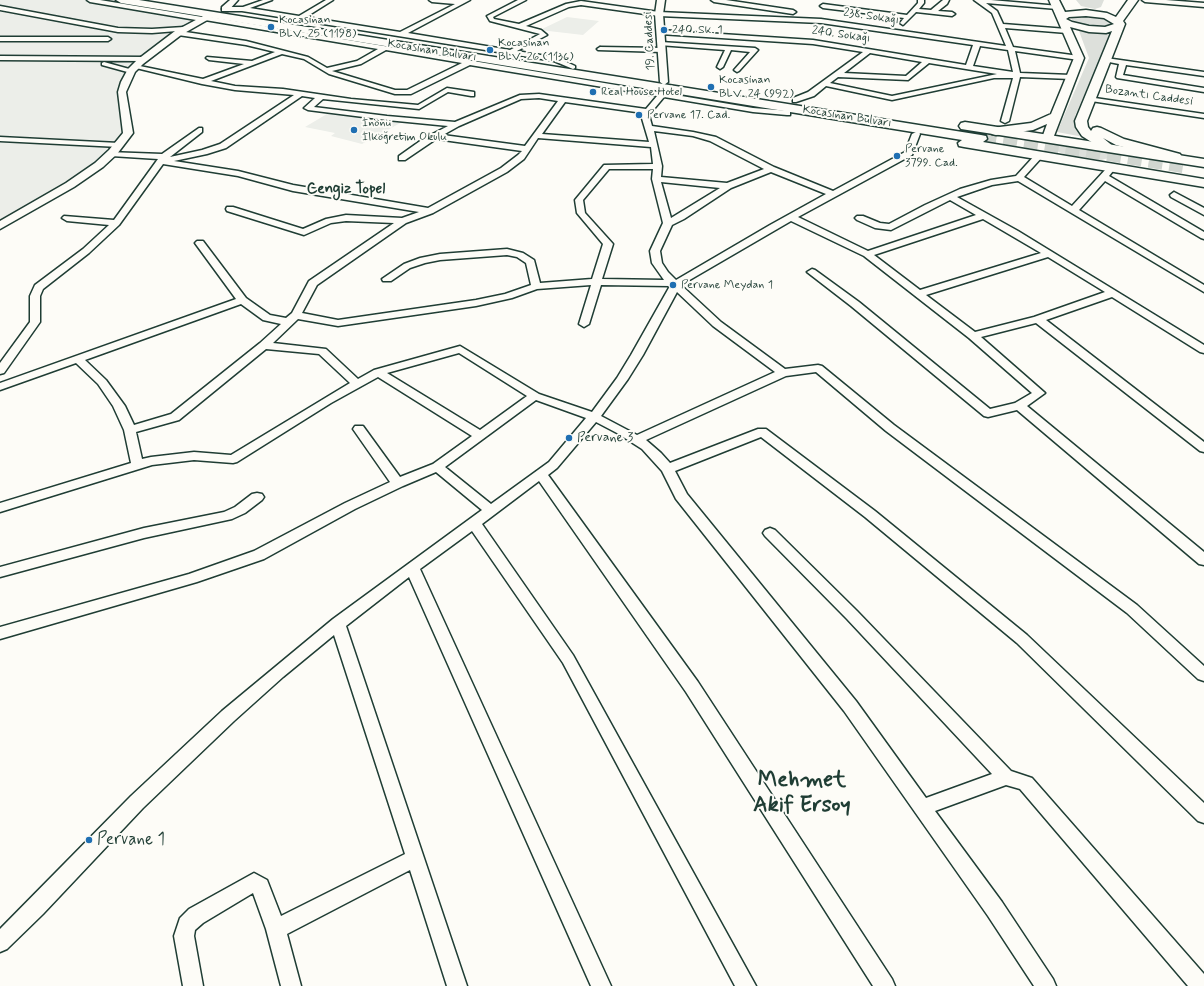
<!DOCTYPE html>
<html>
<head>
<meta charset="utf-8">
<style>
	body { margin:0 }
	canvas { display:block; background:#fdfcf7 }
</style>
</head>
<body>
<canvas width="1204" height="986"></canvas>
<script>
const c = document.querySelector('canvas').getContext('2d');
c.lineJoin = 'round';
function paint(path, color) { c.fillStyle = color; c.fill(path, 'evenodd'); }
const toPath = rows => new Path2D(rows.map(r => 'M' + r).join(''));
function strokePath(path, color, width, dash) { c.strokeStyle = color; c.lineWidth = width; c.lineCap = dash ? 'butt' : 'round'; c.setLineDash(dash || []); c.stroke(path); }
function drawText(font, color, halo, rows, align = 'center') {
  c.font = font + ' Mynerve,sans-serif'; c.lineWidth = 4; c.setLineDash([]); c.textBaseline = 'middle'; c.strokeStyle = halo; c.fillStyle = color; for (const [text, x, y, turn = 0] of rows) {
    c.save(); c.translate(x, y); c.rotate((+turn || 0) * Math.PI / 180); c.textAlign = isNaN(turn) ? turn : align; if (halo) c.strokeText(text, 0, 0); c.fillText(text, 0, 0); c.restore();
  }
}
paint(toPath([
	[0,0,143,0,217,12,208,16,148,56,124,85,128,133,108,156,0,226],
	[567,17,599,21,583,35,540,30],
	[332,111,404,121,362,144,331,136,335,133,305,127]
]), '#eceee9');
paint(toPath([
	[1076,0,1104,0,1101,7,1095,9,1081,6],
	[1073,16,1100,16,1112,23,1106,26,1091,26,1076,23,1071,19],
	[1079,31,1111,34,1075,116,1076,126,1089,138,1057,132,1089,58],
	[1053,143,1111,152,1112,155,1109,158,1101,160,1066,155,1052,149,1050,145]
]), '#dde0db');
strokePath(toPath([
	[983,134,1183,166]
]), '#d1d6d0', 14, [14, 7]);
const minor = toPath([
	[87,0,100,0,202,17,205,16,753,108,790,111,790,115,787,115,753,112,664,97,649,115,652,126,693,132,716,137,774,167,833,191,905,152,912,134,916,132,919,132,920,134,912,155,798,217,868,251,976,215,950,200,891,230,875,228,857,220,855,218,857,216,863,216,880,223,889,224,925,205,960,189,991,180,1016,176,1036,154,1039,154,1043,156,1024,177,1072,206,1106,169,1109,168,1113,171,1109,176,1204,232,1204,239,1201,238,1105,181,1079,210,1204,285,1204,292,1018,181,992,185,957,197,1018,231,1204,345,1204,353,1200,352,1112,297,1046,320,1204,442,1204,452,1200,451,1036,323,981,337,1045,393,1027,406,1204,552,1204,565,1199,564,1017,410,988,417,984,416,851,306,807,272,812,269,815,270,859,302,990,409,1015,403,1032,393,969,338,864,256,791,221,681,285,721,322,785,369,818,365,822,366,894,425,1137,605,1204,666,1204,681,1198,679,1127,613,886,431,816,372,786,376,646,440,661,453,670,463,758,429,766,429,875,511,1027,635,1204,803,1204,823,1198,821,1017,643,865,517,761,437,675,471,687,494,856,701,926,798,992,774,847,619,765,536,763,533,765,530,770,528,775,530,857,611,1011,771,1032,778,1204,974,1204,986,1188,986,1020,789,1006,785,935,811,1002,902,1053,979,1056,986,1034,986,988,916,844,711,676,499,662,471,642,449,617,433,596,422,557,468,548,475,698,682,892,979,895,986,873,986,686,692,539,481,482,524,573,655,756,986,735,986,563,663,472,531,420,569,611,986,591,986,409,577,346,626,467,986,447,986,410,870,287,934,301,986,281,986,266,929,253,893,203,923,195,930,194,936,203,986,183,986,174,936,180,918,189,909,254,873,267,880,281,916,405,854,334,635,283,677,234,721,143,808,43,914,7,949,0,952,0,929,131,796,222,711,333,619,482,510,436,472,403,486,355,509,264,559,197,582,0,639,0,627,189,574,254,551,345,503,390,482,353,429,355,426,363,426,400,477,433,464,472,436,378,377,331,403,237,462,233,463,194,460,152,465,0,512,0,503,131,463,124,430,113,406,98,384,76,363,0,390,0,383,236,299,195,243,197,241,203,241,246,298,270,315,286,318,292,313,309,281,394,223,346,221,331,223,304,235,227,211,226,209,227,207,233,207,303,229,326,219,346,215,402,218,419,212,293,191,238,176,163,164,119,225,89,253,43,289,40,296,40,322,4,373,0,374,0,363,30,322,30,296,35,285,83,249,109,225,67,221,62,218,64,216,114,220,158,159,111,156,108,156,108,152,162,154,199,128,202,128,202,132,170,157,202,150,220,144,294,95,235,90,202,84,132,67,135,65,203,79,244,64,209,60,206,58,207,57,252,61,275,52,246,45,178,35,175,33,177,31,152,33,118,32,0,10,0,6,118,28,152,29,184,27,187,29,186,30,179,31,246,41,308,57,327,68,357,61,378,49,205,20,202,21,90,2,87,0],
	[386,50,462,63,407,90,395,90,332,71,361,64,386,50],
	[282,54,304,59,329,74,395,94,411,94,470,65,657,96,646,109,539,94,520,95,455,122,387,116,314,107,323,99,419,109,448,92,471,96,474,96,474,92,447,88,418,105,351,99,283,89,235,86,211,81,282,54],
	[302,96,315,98,304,108,308,110,387,120,448,126,423,139,399,156,399,160,405,160,436,139,522,151,518,155,501,168,428,208,293,185,238,171,174,161,207,154,226,148,302,96],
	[539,98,558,101,525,146,443,135,459,126,521,99,539,98],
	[565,102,643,113,641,115,649,142,542,134,565,102],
	[654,131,693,136,710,141,764,169,727,183,661,177,662,166,654,131],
	[538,138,651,147,653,164,604,165,575,200,577,213,603,244,592,279,540,283,534,260,523,253,507,249,440,254,420,258,404,264,382,279,383,281,391,281,410,268,425,263,440,260,507,255,517,257,526,263,531,285,505,294,476,300,338,320,302,313,317,285,406,223,433,213,507,172,524,159,538,138],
	[609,169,653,169,652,179,663,223,650,251,652,263,664,280,602,279,613,244,585,213,583,200,609,169],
	[771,172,826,194,770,225,676,280,668,272,662,263,660,251,672,225,684,219,731,188,771,172],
	[661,182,720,188,671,218,661,182],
	[983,219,1041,253,920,290,874,255,983,219],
	[1048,257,1105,292,1034,317,975,332,926,295,1048,257],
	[591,285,579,324,584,327,589,324,601,285,670,286,631,355,617,378,592,412,539,394,460,346,374,370,358,379,326,349,273,343,298,319,338,326,476,306,512,298,537,289,591,285],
	[677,292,713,326,775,372,637,435,601,416,628,379,643,355,677,292],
	[241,304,263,320,281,324,260,343,171,414,134,425,125,406,106,380,85,360,241,304],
	[266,349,319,354,350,383,231,455,194,452,151,457,142,459,136,432,179,420,266,349],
	[459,353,527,396,480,430,387,373,459,353],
	[536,400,586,418,549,462,491,504,445,467,536,400],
	[263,0,272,0,250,8,299,16,326,0,333,0,306,17,400,32,455,4,432,2,429,0,470,0,408,33,510,50,540,34,490,21,487,16,518,0,526,0,493,17,494,19,519,24,566,4,581,1,659,12,821,19,1006,46,992,13,974,0,991,0,1059,6,1060,7,1057,9,986,3,997,11,1003,24,1067,29,1070,31,1067,33,1005,28,1013,47,1079,56,1082,58,1079,60,1015,51,1020,73,1071,75,1074,77,1071,79,1020,77,1009,121,1005,123,1001,121,1013,78,994,78,892,100,826,86,814,96,796,102,793,102,793,98,808,92,863,52,813,44,660,34,657,32,660,30,813,40,966,65,973,45,821,23,659,16,581,5,569,7,526,26,541,30,547,35,517,51,558,58,575,66,575,68,573,69,554,61,242,11,225,11,222,9,225,7,243,7,263,0],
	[980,46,1008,50,1013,72,973,66,980,46],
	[870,53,922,62,906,76,844,73,870,53],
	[929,63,997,74,892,96,830,83,838,77,908,80,929,63],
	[711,0,726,0,793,10,796,12,793,14,714,2,711,0],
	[918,0,924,0,924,3,919,9,931,10,943,0,949,0,947,4,938,11,952,12,955,14,952,16,916,12,903,25,900,23,904,18,823,8,820,6,823,4,907,15,918,3,918,0],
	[1142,0,1166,0,1204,3,1204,7,1145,2,1142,0],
	[0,37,108,37,111,39,108,41,0,41,0,37],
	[661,42,755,48,758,50,739,71,737,72,734,70,750,52,731,50,723,67,720,69,717,67,725,50,659,45,658,44,661,42],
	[600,47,662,48,665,50,662,52,598,50,597,49,600,47],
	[0,56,144,57,147,59,144,61,0,60,0,56],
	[1106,58,1204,72,1204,76,1126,65,1123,75,1204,88,1204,92,1117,78,1116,77,1119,64,1104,61,1103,60,1106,58],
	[104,62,133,70,134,71,131,73,102,65,102,63,104,62],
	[1088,97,1204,114,1204,118,1091,101,1087,99,1088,97],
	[0,137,119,143,123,145,119,147,0,141,0,137],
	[1174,192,1204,208,1204,215,1171,197,1170,195,1174,192],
	[257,493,262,494,264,497,262,500,245,513,232,519,144,538,0,577,0,567,144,528,224,512,235,507,252,494,257,493]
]);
const tertiary = toPath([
	[230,0,238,0,228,11,222,11,222,7,230,0],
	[657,0,665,0,663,14,668,82,664,85,660,82,655,14,657,0],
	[209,13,212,13,216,15,181,35,143,64,135,72,126,92,133,133,117,154,103,167,74,187,0,229,0,221,66,183,95,163,109,150,123,133,118,92,121,82,128,69,137,60,175,31,209,13]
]);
const primary = toPath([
	[1049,0,1059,0,1065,12,1086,10,1107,13,1116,17,1128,0,1138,0,1123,21,1125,24,1087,121,1088,127,1091,131,1093,128,1097,127,1101,128,1124,139,1180,154,1182,157,1180,160,1176,161,1116,145,1103,138,1114,147,1112,150,1104,150,1082,136,1076,127,1075,121,1112,31,1106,33,1089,32,1070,27,1084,58,1052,141,1044,141,1042,138,1047,124,1033,130,996,135,992,134,990,131,992,128,1031,123,1051,114,1074,58,1049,0],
	[1086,16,1104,18,1114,24,1105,27,1089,26,1072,22,1066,19,1069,17,1086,16]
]);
const trunk = toPath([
	[116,0,139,0,981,135,986,136,987,139,983,142,1204,179,1204,187,964,147,959,146,958,143,962,140,121,3,116,0],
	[965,122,1204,159,1204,167,961,129,959,126,961,123,965,122]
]);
strokePath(minor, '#1f3d34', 3);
strokePath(tertiary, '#1f3d34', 3);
strokePath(primary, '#1f3d34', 3);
strokePath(trunk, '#1f3d34', 3);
paint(minor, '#fdfcf7');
paint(tertiary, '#fdfcf7');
paint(primary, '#fdfcf7');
paint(trunk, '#fdfcf7');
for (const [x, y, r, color] of [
	[271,27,4,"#1f6fb2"],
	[664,30,4,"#1f6fb2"],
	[490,50,4,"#1f6fb2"],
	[711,87,4,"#1f6fb2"],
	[593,92,4,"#1f6fb2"],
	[639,115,4,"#1f6fb2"],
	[354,130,4,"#1f6fb2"],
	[897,156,4,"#1f6fb2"],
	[673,285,4,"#1f6fb2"],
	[569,438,4,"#1f6fb2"],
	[89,840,4,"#1f6fb2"]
]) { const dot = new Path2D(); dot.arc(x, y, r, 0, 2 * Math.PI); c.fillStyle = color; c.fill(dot); strokePath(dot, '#fdfcf7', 1.5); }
drawText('12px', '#1f3d34', '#fdfcf7', [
	["238. Sokağı",871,17,8],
	["240. Sokağı",841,35,8],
	["19. Caddesi",650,41,-93],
	["Kocasinan Bulvarı",432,51,9],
	["Bozantı Caddesi",1149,96,8],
	["Kocasinan Bulvarı",847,117,9]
]);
drawText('12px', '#1f3d34', '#fdfcf7', [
	["Kocasinan",279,20],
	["BLV. 25 (1198)",279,34],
	["240. Sk. 1",672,30],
	["Kocasinan",498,43],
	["BLV. 26 (1136)",498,57],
	["Kocasinan",719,80],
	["BLV. 24 (992)",719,94],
	["Real House Hotel",601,92],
	["Pervane 17. Cad.",647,115],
	["İnönü",362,123],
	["İlköğretim Okulu",362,137],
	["Pervane",905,149],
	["3799. Cad.",905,163],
	["Pervane Meydan 1",681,285]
], 'left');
drawText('14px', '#1f3d34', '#fdfcf7', [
	["Pervane 3",577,438]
], 'left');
drawText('bold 15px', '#1f3d34', '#fdfcf7', [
	["Cengiz Topel",346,190]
]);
drawText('17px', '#1f3d34', '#fdfcf7', [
	["Pervane 1",97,840]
], 'left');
drawText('bold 22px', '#1f3d34', '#fdfcf7', [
	["Mehmet",802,781],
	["Akif Ersoy",802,806]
]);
</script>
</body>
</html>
